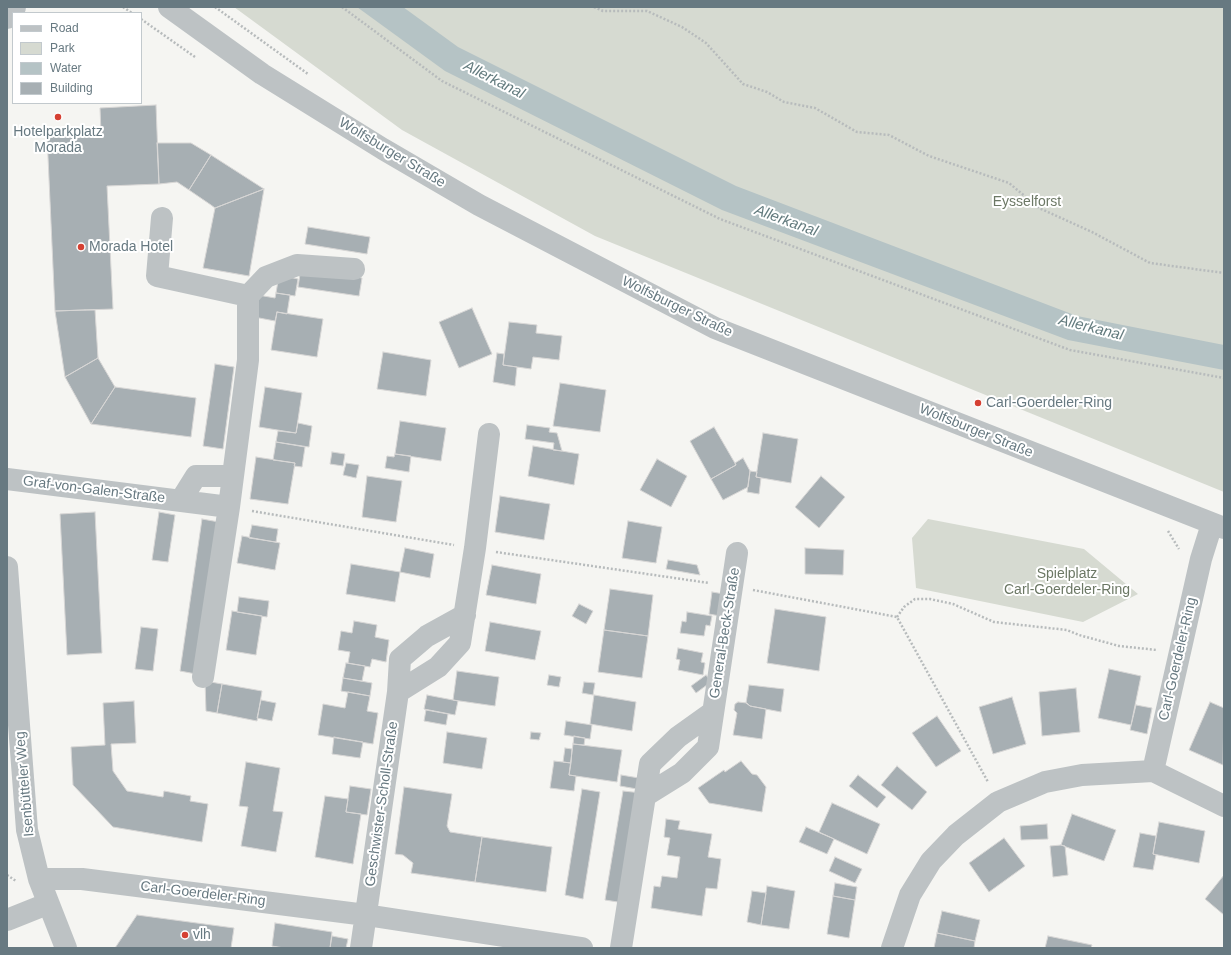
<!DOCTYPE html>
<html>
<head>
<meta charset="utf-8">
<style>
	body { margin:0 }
	#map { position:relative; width:1231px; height:955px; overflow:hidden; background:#f5f5f2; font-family:Helvetica,sans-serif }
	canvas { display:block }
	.frame { position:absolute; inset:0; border:8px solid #677981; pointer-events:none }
	.legend { position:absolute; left:12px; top:12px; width:130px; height:92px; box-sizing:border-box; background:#fff; border:1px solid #c2c9cd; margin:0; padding:5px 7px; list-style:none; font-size:12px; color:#677981 }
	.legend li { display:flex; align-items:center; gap:8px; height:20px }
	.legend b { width:20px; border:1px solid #c2c9cd }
</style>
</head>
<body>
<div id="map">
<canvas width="1231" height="955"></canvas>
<div class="frame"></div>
<ul class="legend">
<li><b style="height:5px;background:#bdc2c4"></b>Road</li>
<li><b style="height:11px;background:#d6dad1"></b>Park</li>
<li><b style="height:11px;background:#b5c3c5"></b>Water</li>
<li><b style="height:11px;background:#a7afb3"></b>Building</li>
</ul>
</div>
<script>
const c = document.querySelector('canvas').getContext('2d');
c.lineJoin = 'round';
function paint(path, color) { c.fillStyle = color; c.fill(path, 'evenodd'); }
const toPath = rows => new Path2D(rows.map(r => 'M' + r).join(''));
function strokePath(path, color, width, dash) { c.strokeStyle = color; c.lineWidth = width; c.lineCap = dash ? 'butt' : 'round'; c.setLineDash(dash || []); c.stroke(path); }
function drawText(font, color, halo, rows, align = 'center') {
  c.font = font + ' Helvetica,sans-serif'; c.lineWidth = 4; c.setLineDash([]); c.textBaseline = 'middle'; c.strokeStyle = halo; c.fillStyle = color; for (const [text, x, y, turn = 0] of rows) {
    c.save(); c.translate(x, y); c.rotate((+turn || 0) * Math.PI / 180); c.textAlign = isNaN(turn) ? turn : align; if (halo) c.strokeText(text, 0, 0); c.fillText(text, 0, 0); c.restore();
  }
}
paint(toPath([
	[234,7,1224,7,1224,492,595,236,402,130],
	[928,519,1084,549,1138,594,1083,622,916,588,912,538]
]), '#d6dad1');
paint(toPath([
	[357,7,403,7,458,47,736,186,1077,316,1224,345,1224,370,1068,340,722,210,445,71]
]), '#b5c3c5');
const building = toPath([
	[156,105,159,184,107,186,113,309,55,311,47,135,101,133,100,108,156,105],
	[157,143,191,143,211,155,189,190,177,182,159,184,157,143],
	[211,155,264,189,215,208,211,205,189,190,211,155],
	[264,189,249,276,203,268,215,208,264,189],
	[308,227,370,237,367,254,305,244,308,227],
	[301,268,362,278,359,296,298,287,301,268],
	[279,275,298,279,295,296,276,293,279,275],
	[276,293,290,295,287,314,277,312,275,321,254,317,258,295,275,298,276,293],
	[472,308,492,354,459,368,439,322,472,308],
	[85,310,95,310,98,358,65,377,55,311,85,310],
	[277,312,323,319,317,357,271,350,277,312],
	[509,322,537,325,536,333,562,336,559,360,533,357,531,369,503,365,509,322],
	[383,352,431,360,426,396,377,389,383,352],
	[497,353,504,354,503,365,517,367,515,386,493,382,497,353],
	[98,358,115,387,91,424,65,377,98,358],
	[215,364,234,367,223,449,203,446,215,364],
	[560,383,606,390,600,432,553,426,560,383],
	[115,387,196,398,191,437,91,424,115,387],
	[265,387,302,393,296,433,259,427,265,387],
	[400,421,446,428,441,461,395,454,400,421],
	[298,423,312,426,309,447,276,442,278,431,296,433,298,423],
	[527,425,550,428,549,432,557,433,562,451,553,450,554,443,525,439,527,425],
	[714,427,736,465,711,479,690,441,714,427],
	[763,433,798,439,791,483,756,477,763,433],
	[276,442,305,447,302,467,294,466,295,463,273,460,276,442],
	[533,446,579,454,574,485,528,476,533,446],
	[332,452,345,454,343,466,330,464,332,452],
	[395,454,411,456,409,472,385,468,387,456,394,457,395,454],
	[256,457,295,463,288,504,250,499,256,457],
	[743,458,750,471,748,487,723,500,711,479,736,465,735,463,743,458],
	[657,459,687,476,671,507,640,490,657,459],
	[346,463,359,465,356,478,343,475,346,463],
	[750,471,757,472,756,477,761,478,759,494,747,492,750,471],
	[367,476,402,481,396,522,362,517,367,476],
	[821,476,845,497,819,528,795,507,821,476],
	[500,496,550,504,544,540,495,532,500,496],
	[95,512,102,653,67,655,60,514,95,512],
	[159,512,175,515,168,562,152,560,159,512],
	[202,519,219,522,196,674,180,671,202,519],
	[628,521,662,527,656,563,622,558,628,521],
	[252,525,278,529,276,542,249,538,252,525],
	[242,536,280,543,275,570,237,563,242,536],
	[405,548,434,554,430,578,400,572,405,548],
	[805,548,844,550,843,575,805,574,805,548],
	[668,560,697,565,700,575,666,569,668,560],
	[351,564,400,572,395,602,346,594,351,564],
	[492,565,541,574,536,604,486,595,492,565],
	[610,589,653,595,648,636,604,630,610,589],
	[712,592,724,594,720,616,709,614,712,592],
	[239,597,269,601,267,617,237,612,239,597],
	[579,604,593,611,586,624,572,616,579,604],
	[775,609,826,617,819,671,767,663,775,609],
	[232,611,262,616,256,655,226,650,232,611],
	[687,612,712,616,710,626,706,625,704,636,680,633,682,621,686,622,687,612],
	[354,621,377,625,375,637,389,640,386,662,372,659,370,667,348,663,350,652,338,650,341,631,352,633,354,621],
	[490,622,541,631,535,660,485,651,490,622],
	[141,627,158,629,153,671,135,669,141,627],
	[604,630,648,636,642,678,598,672,604,630],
	[678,648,703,653,701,662,705,663,703,675,678,670,680,660,676,659,678,648],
	[346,663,365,666,362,681,343,678,346,663],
	[1109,669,1141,676,1131,725,1098,718,1109,669],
	[457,671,499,677,495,706,453,700,457,671],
	[549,675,561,677,559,687,547,685,549,675],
	[706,675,711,682,696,693,691,686,706,675],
	[343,678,372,683,370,696,341,691,343,678],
	[205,681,222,684,217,713,206,711,205,681],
	[584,682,595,683,593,695,582,693,584,682],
	[222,684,262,691,257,721,217,713,222,684],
	[749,685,784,689,781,712,750,706,746,703,749,685],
	[1076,688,1080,732,1042,736,1039,692,1076,688],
	[348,692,370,696,367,711,378,713,373,744,318,735,323,704,345,708,348,692],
	[427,695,458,701,455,715,424,709,427,695],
	[594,695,636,702,632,731,590,724,594,695],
	[1012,697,1026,744,993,754,979,707,1012,697],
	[261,700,276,703,272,721,257,718,261,700],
	[134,701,136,743,111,744,113,771,127,791,163,797,164,791,191,796,190,801,208,804,202,842,113,827,73,785,71,747,105,745,103,703,134,701],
	[738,702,747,703,750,706,766,709,762,739,733,735,737,713,734,710,735,704,738,702],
	[1210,702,1224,708,1223,765,1189,750,1210,702],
	[1136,705,1152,708,1147,734,1130,730,1136,705],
	[426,710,448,714,446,725,424,721,426,710],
	[937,716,961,751,936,767,912,733,937,716],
	[566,721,592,725,590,739,564,735,566,721],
	[447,732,487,738,482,769,443,763,447,732],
	[531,732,541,733,539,740,530,739,531,732],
	[574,736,585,738,584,745,573,744,574,736],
	[334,737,363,742,360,758,332,754,334,737],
	[573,744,622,750,617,782,569,775,573,744],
	[565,748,572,749,571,763,563,762,565,748],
	[554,761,571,763,569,775,576,776,574,791,550,788,554,761],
	[741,761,752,774,757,775,766,787,762,812,709,803,698,788,724,770,725,772,741,761],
	[246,762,280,768,273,811,283,812,276,852,241,846,248,807,239,806,246,762],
	[897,766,927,792,912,810,881,785,897,766],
	[621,775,639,778,637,789,620,786,621,775],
	[858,775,886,797,877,808,849,786,858,775],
	[350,786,371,789,367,815,346,812,350,786],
	[404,787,452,794,447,826,450,832,482,837,475,882,411,873,413,863,403,855,395,854,404,787],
	[582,789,600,792,583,899,565,895,582,789],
	[623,791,642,793,624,903,605,900,623,791],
	[325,796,348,799,346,812,361,814,353,864,315,857,325,796],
	[832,803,880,824,867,854,819,832,832,803],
	[1072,814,1116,830,1104,861,1061,845,1072,814],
	[666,819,680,821,678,829,712,834,708,857,721,859,717,889,706,888,702,916,651,908,654,886,660,887,662,876,677,878,680,857,667,855,670,838,664,837,666,819],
	[1159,822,1205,831,1199,863,1153,854,1159,822],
	[1047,824,1048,839,1021,840,1020,826,1047,824],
	[806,827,834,839,827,854,799,842,806,827],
	[1140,833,1156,836,1153,854,1156,855,1153,870,1133,867,1140,833],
	[482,837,552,847,546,892,475,882,482,837],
	[1004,838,1025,866,989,892,969,863,1004,838],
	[1061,845,1065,846,1068,875,1053,877,1050,846,1061,845],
	[835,857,862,869,855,883,829,871,835,857],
	[1224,875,1224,915,1205,899,1224,875],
	[835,883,857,887,855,900,833,896,835,883],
	[767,886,795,891,789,929,761,925,767,886],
	[752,891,766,893,761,925,747,922,752,891],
	[833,896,855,900,849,938,827,934,833,896],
	[942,911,980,920,975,941,937,933,942,911],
	[137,915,234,928,231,948,115,948,137,915],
	[275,923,332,932,330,948,284,948,272,946,275,923],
	[937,933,975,941,974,948,934,948,937,933],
	[332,936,348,939,346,948,330,948,332,936],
	[1048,936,1092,945,1091,948,1045,948,1048,936]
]);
paint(building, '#a7afb3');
strokePath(building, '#d7d6d5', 1);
strokePath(toPath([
	[123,7,132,13],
	[215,7,308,74],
	[342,7,442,81,720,219,1070,350,1224,378],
	[594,7,603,11,647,11,682,27,706,43,743,84,767,92,784,102,815,108,857,132,889,135,929,156,1009,183,1039,208,1092,232,1150,263,1224,273],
	[141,19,195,57],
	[252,511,454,545],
	[1168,531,1179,549],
	[496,552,709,583],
	[753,590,897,617,988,782],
	[897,617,904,607,915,599,930,599,953,604,994,622,1067,630,1079,635,1119,646,1157,650],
	[7,875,16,881]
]), '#b7bbbc', 2.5, [2, 2]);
strokePath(toPath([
	[169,7,262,74,383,149,479,205,715,328,1224,528],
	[7,18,15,7],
	[162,218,157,276,248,296,266,277,297,265,354,269],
	[7,479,229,507],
	[181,500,196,476,233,476],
	[7,567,27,830,39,879,66,948],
	[203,677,229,507,248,360,248,296],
	[398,692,438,667,460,643,475,548,489,434],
	[1153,771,1201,559,1212,524],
	[645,796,682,773,708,747,737,553],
	[39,879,82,879,366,915,582,948],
	[7,920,47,904],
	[361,948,398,692,400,659,427,636,465,615],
	[621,948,650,764,678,737,713,712],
	[892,948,910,895,931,861,956,835,998,802,1045,782,1082,775,1153,771,1224,806]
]), '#bdc2c4', 22);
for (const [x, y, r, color] of [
	[58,117,4,"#d54032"],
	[81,247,4,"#d54032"],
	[978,403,4,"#d54032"],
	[185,935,4,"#d54032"]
]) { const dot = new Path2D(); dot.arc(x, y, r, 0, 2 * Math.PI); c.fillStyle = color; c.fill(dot); strokePath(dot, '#fff', 1.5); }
drawText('14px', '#677981', '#fff', [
	["Hotelparkplatz",58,132,"center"],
	["Morada",58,148,"center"],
	["Morada Hotel",89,247],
	["Carl-Goerdeler-Ring",986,403],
	["vlh",193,935]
], 'left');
drawText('14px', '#677981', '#fff', [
	["Wolfsburger Straße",392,153,31],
	["Wolfsburger Straße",677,307,26],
	["Wolfsburger Straße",976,431,22],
	["Graf-von-Galen-Straße",94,490,7],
	["General-Beck-Straße",725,633,-81],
	["Carl-Goerdeler-Ring",1178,659,-77],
	["Isenbütteler Weg",25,784,-95],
	["Geschwister-Scholl-Straße",382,804,-82],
	["Carl-Goerdeler-Ring",203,894,7]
]);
drawText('14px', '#6c7865', '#fff', [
	["Eysselforst",1027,202],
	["Spielplatz",1067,574],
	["Carl-Goerdeler-Ring",1067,590]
]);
drawText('italic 15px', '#637b7e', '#fff', [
	["Allerkanal",494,80,27],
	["Allerkanal",786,221,20],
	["Allerkanal",1091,328,14]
]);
</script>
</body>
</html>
